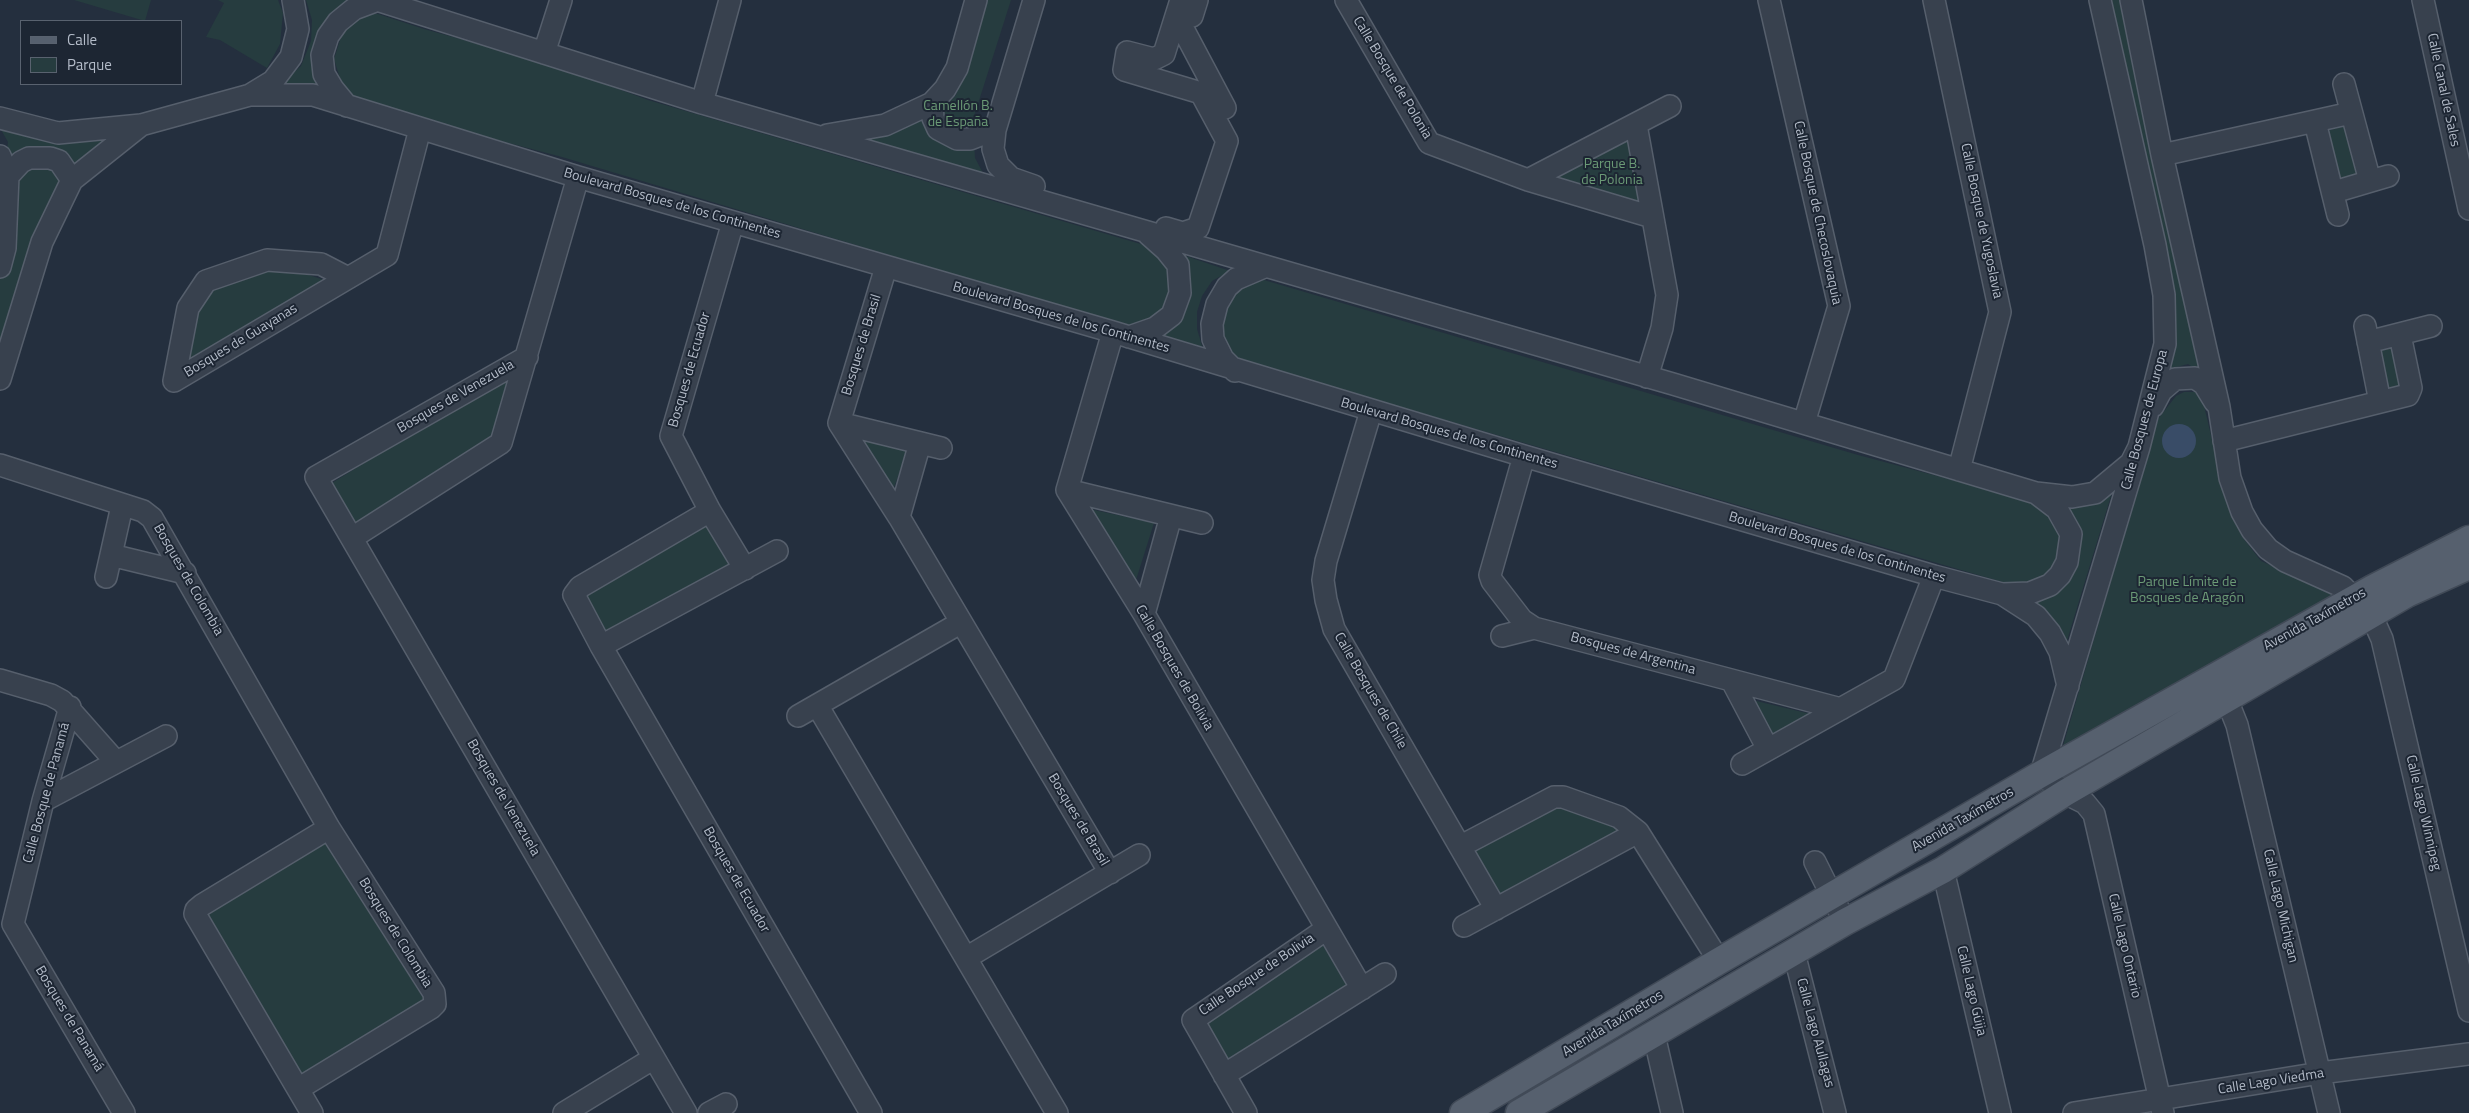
<!DOCTYPE html>
<html>
<head>
<meta charset="utf-8">
<style>
	body { margin:0 }
	#map { position:relative; width:2469px; height:1113px; overflow:hidden; background:#242f3e; font-family:"Titillium Web",sans-serif }
	canvas { display:block }
	.legend { position:absolute; left:20px; top:20px; width:162px; height:65px; box-sizing:border-box; background:#1d2633; border:1px solid #59626f; margin:0; padding:6px 9px; list-style:none; font-size:15px; color:#b4bcc9 }
	.legend li { display:flex; align-items:center; gap:10px; height:25px }
	.legend b { width:25px; border:1px solid #59626f }
</style>
</head>
<body>
<div id="map">
<canvas width="2469" height="1113"></canvas>
<ul class="legend">
<li><b style="height:6px;background:#56606e"></b>Calle</li>
<li><b style="height:14px;background:#263c3f"></b>Parque</li>
</ul>
</div>
<script>
const c = document.querySelector('canvas').getContext('2d');
c.lineJoin = 'round';
function paint(path, color) { c.fillStyle = color; c.fill(path, 'evenodd'); }
const toPath = rows => new Path2D(rows.map(r => 'M' + r).join(''));
function strokePath(path, color, width, dash) { c.strokeStyle = color; c.lineWidth = width; c.lineCap = dash ? 'butt' : 'round'; c.setLineDash(dash || []); c.stroke(path); }
function drawText(font, color, halo, rows, align = 'center') {
  c.font = font + ' "Titillium Web",sans-serif'; c.lineWidth = 4; c.setLineDash([]); c.textBaseline = 'middle'; c.strokeStyle = halo; c.fillStyle = color; for (const [text, x, y, turn = 0] of rows) {
    c.save(); c.translate(x, y); c.rotate((+turn || 0) * Math.PI / 180); c.textAlign = isNaN(turn) ? turn : align; if (halo) c.strokeText(text, 0, 0); c.fillText(text, 0, 0); c.restore();
  }
}
paint(toPath([
	[74,0,151,0,145,21],
	[218,0,278,0,283,13,280,44,267,68,220,40,206,37,224,3],
	[306,0,345,0,352,5,334,12,322,31,321,85,275,85,288,78,301,66,311,41,312,20],
	[984,0,1011,0,970,129,953,131,940,112,956,95],
	[2107,0,2122,0,2200,372,2188,364,2173,368,2168,373,2174,339],
	[364,14,378,14,424,29,551,64,648,100,1151,247,1170,266,1169,311,1147,326,1123,325,562,157,361,104,343,88,334,59,342,34,348,23],
	[922,115,974,142,975,158,983,173,993,181,840,136],
	[36,120,90,124,133,120,74,172,6,158,8,142,0,128],
	[2347,126,2359,176,2344,181,2332,174,2323,142,2330,130],
	[1628,140,1639,202,1551,179],
	[49,166,61,180,0,364,0,233,21,169],
	[1180,254,1230,271,1212,281,1202,296,1197,312,1197,329,1203,349,1152,333,1187,304,1191,284],
	[285,267,327,281,185,366,194,313,220,284],
	[1264,280,1858,455,2039,503,2057,526,2061,544,2059,560,2050,575,2023,588,1239,360,1231,352,1220,330,1226,301,1246,283],
	[2393,347,2402,391,2392,394,2384,385,2380,351],
	[514,371,497,435,353,529,327,486],
	[2184,392,2195,392,2202,397,2222,482,2243,538,2261,561,2334,594,2061,753,2158,419,2176,396],
	[868,435,902,443,907,453,894,487,889,486,876,460,864,442],
	[2114,486,2066,644,2050,614,2030,601,2054,592,2064,503],
	[1085,508,1154,523,1136,580],
	[709,522,731,563,612,634,597,631,585,592],
	[1748,699,1819,716,1781,736,1769,732],
	[1555,803,1620,825,1613,837,1505,898,1496,893,1473,848],
	[320,833,425,1001,303,1080,197,910],
	[1322,944,1348,987,1227,1059,1204,1018]
]), '#263c3f');
paint(toPath([
	'2162 441a17 17 0 1 1 34 0a17 17 0 1 1-34 0Z'
]), '#394c67');
const minor = toPath([
	[377,0,702,103,1673,384,2036,493,2072,497,2095,493,2131,463,2139,447],
	[1346,0,1429,143,1528,180,1652,217],
	[1769,0,1839,306,1804,423],
	[1934,0,2000,312,1959,470],
	[2100,0,2155,245,2164,295,2165,344,2139,447,2041,774,2065,793,2085,803,2094,814,2163,1113],
	[2131,0,2162,155,2219,407,2230,478,2242,512,2252,530,2268,549,2285,561,2343,587,2372,617,2382,639,2469,1011],
	[2423,0,2469,209],
	[1192,16,1197,0],
	[1182,27,1225,108],
	[544,53,561,0],
	[2344,84,2370,181],
	[250,95,273,81,291,57,298,29,293,0],
	[702,103,730,0],
	[932,103,933,118,938,129,957,139,970,139,983,134],
	[347,106,333,89,324,74,322,55,328,36,338,22,354,9,378,0],
	[0,118,58,133,141,125,250,95,313,95,578,177,1113,332,1524,456,1934,576,2002,594,2036,616,2050,633,2060,652,2068,686],
	[2315,122,2338,215],
	[1636,125,1667,295,1662,328,1647,377],
	[827,135,885,125,932,103,945,89,957,68,976,0],
	[2162,155,2351,113],
	[0,156,8,176,5,248,0,267],
	[8,176,21,162,29,158,50,158,59,161,72,180],
	[1528,180,1670,106],
	[1034,186,1011,178,998,165,993,149,995,130,1034,0],
	[2334,192,2388,176],
	[733,222,671,436,710,511,745,569],
	[1166,228,1183,233,1198,228,1227,141,1201,93,1124,70,1127,52,1154,59,1164,54,1181,0],
	[886,267,839,423,899,517,1110,873],
	[2365,326,2380,402],
	[1113,332,1067,490,1144,614,1362,989],
	[1129,337,1155,328,1172,315,1180,293,1178,265,1166,250,1148,234],
	[2368,342,2431,326],
	[527,357,316,477,686,1113],
	[1235,371,1223,359,1213,339,1212,324,1217,304,1227,287,1236,279,1264,267],
	[0,379,42,242,72,180,141,125],
	[174,381,387,255,420,129],
	[174,381,188,308,206,281,267,260,321,264,348,278],
	[2153,406,2161,391,2175,379,2195,378,2204,384,2215,402],
	[1371,411,1326,561,1323,580,1326,600,1334,629,1496,909],
	[839,423,941,448],
	[2224,441,2408,395,2411,388,2400,335],
	[1524,456,1490,575,1492,581,1522,620,1534,628,1841,709],
	[0,465,143,511,152,518,329,828,434,993,435,1004,431,1008,298,1089],
	[1067,490,1202,523],
	[710,511,580,587,574,595,601,646,871,1113],
	[899,517,920,443],
	[352,538,501,443,578,177],
	[111,555,185,573],
	[106,577,122,506],
	[2002,594,2030,593,2050,585,2060,575,2067,562,2071,534,2057,509,2036,493],
	[1144,614,1171,516],
	[1502,636,1534,628],
	[601,646,777,551],
	[0,680,51,695,62,701,116,762],
	[1732,681,1768,749],
	[2227,700,2237,725,2329,1113],
	[817,705,1057,1113],
	[798,716,960,623],
	[1742,764,1894,679,1934,576],
	[43,801,166,736],
	[1461,846,1554,797,1563,797,1619,817,1638,832,1719,961],
	[1815,862,1845,922],
	[1943,870,2000,1113],
	[13,924,43,801,70,707],
	[13,924,124,1113],
	[1464,926,1638,832],
	[1794,953,1835,1113],
	[966,958,1139,855],
	[1654,1035,1672,1113],
	[1224,1075,1385,974],
	[312,1113,195,914,196,910,202,905,329,828],
	[564,1113,654,1058],
	[709,1113,726,1104],
	[1246,1113,1193,1020,1325,930],
	[2074,1113,2320,1073,2469,1054]
]);
const major = toPath([
	[1463,1113,1719,961,2041,774,2373,588,2469,539],
	[1519,1113,1845,922,1943,870,2065,793,2407,594,2469,566]
]);
strokePath(minor, '#565f6c', 24);
strokePath(major, '#414a57', 29);
strokePath(minor, '#38414e', 21);
strokePath(major, '#56606e', 26);
drawText('14px', '#b4bcc9', '#1d2633', [
	["Calle Bosque de Polonia",1392,78,59],
	["Calle Canal de Sales",2443,90,78],
	["Boulevard Bosques de los Continentes",672,204,16],
	["Calle Bosque de Checoslovaquia",1817,213,78],
	["Calle Bosque de Yugoslavia",1981,221,78],
	["Boulevard Bosques de los Continentes",1061,318,16],
	["Bosques de Guayanas",241,341,-31],
	["Bosques de Brasil",862,345,-73],
	["Bosques de Ecuador",690,370,-74],
	["Bosques de Venezuela",456,397,-30],
	["Calle Bosques de Europa",2145,420,-75],
	["Boulevard Bosques de los Continentes",1449,434,16],
	["Boulevard Bosques de los Continentes",1837,548,16],
	["Bosques de Colombia",188,580,60],
	["Avenida Taxímetros",2315,620,-29],
	["Bosques de Argentina",1633,654,15],
	["Calle Bosques de Bolivia",1174,668,60],
	["Calle Bosques de Chile",1370,691,60],
	["Calle Bosque de Panamá",47,793,-75],
	["Bosques de Venezuela",503,798,60],
	["Calle Lago Winnipeg",2423,813,77],
	["Bosques de Brasil",1078,820,59],
	["Avenida Taxímetros",1963,820,-30],
	["Bosques de Ecuador",736,880,60],
	["Calle Lago Michigan",2280,906,77],
	["Bosques de Colombia",395,933,58],
	["Calle Lago Ontario",2124,946,77],
	["Calle Bosque de Bolivia",1257,975,-34],
	["Calle Lago Güija",1971,991,77],
	["Bosques de Panamá",69,1019,59],
	["Avenida Taxímetros",1613,1024,-31],
	["Calle Lago Aullagas",1815,1033,75],
	["Calle Lago Viedma",2271,1082,-9]
]);
drawText('14px', '#6b9a76', '#1d2633', [
	["Camellón B.",958,107],
	["de España",958,123],
	["Parque B.",1612,165],
	["de Polonia",1612,181],
	["Parque Límite de",2187,583],
	["Bosques de Aragón",2187,599]
]);
</script>
</body>
</html>
